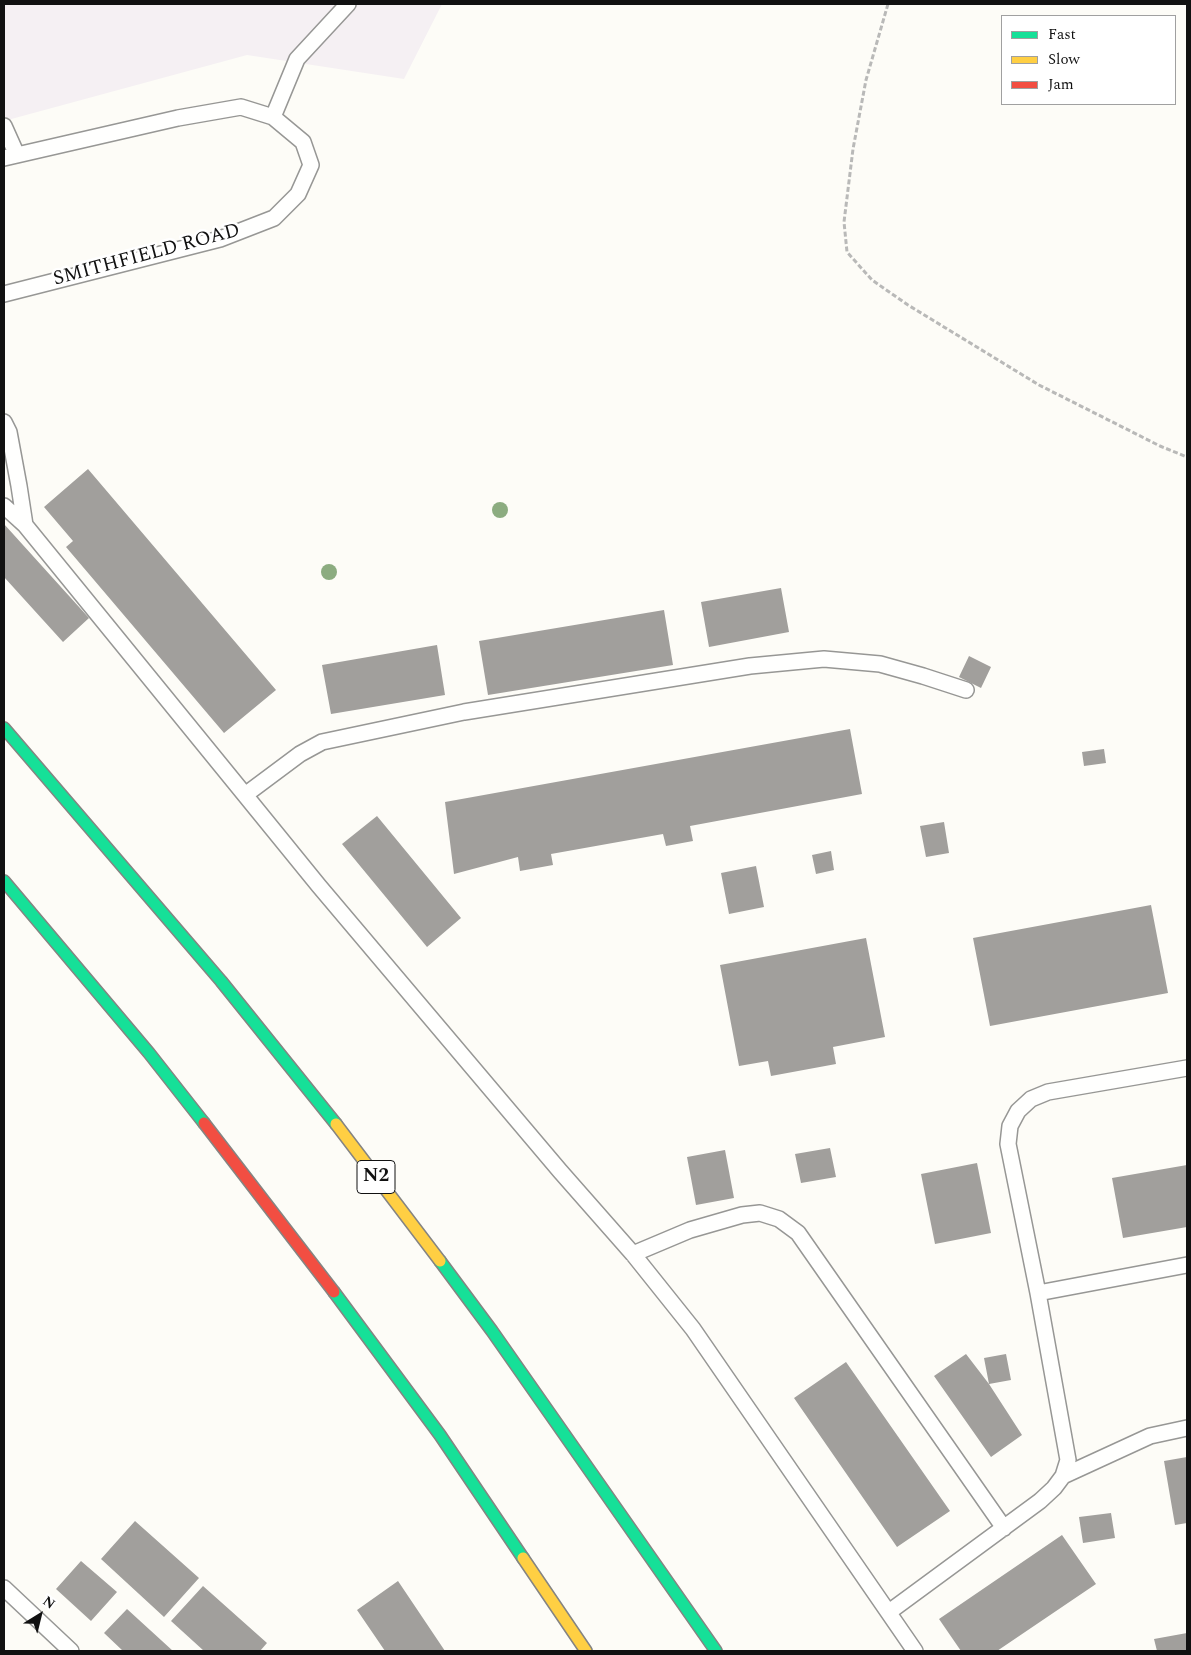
<!DOCTYPE html>
<html>
<head>
<meta charset="utf-8">
<style>
	body { margin:0 }
	#map { position:relative; width:1191px; height:1655px; overflow:hidden; background:#fdfcf7; font-family:Spectral,serif }
	canvas { display:block }
	.frame { position:absolute; inset:0; border:5px solid #111; pointer-events:none }
	.legend { position:absolute; left:1001px; top:15px; width:175px; height:90px; box-sizing:border-box; background:#fff; border:1px solid #a0a0a0; margin:0; padding:6px 9px; list-style:none; font-size:15px; color:#111 }
	.legend li { display:flex; align-items:center; gap:10px; height:25px }
	.legend b { width:25px; border:1px solid #a0a0a0 }
	.north { position:absolute; left:15px; top:1590px; width:50px; height:50px; -webkit-text-stroke:4px #fff; paint-order:stroke; rotate:36deg; font-size:14px; font-weight:700; line-height:20px; text-align:center; color:#111 }
	.north::after { content:''; display:block; margin:auto; width:18px; height:22px; background:#111; clip-path:polygon(50% 0,100% 100%,50% 72%,0 100%) }
</style>
</head>
<body>
<div id="map">
<canvas width="1191" height="1655"></canvas>
<div class="frame"></div>
<ul class="legend">
<li><b style="height:6px;background:#16e098"></b>Fast</li>
<li><b style="height:6px;background:#ffcf43"></b>Slow</li>
<li><b style="height:6px;background:#f24e42"></b>Jam</li>
</ul>
<div class="north">N</div>
</div>
<script>
const c = document.querySelector('canvas').getContext('2d');
c.lineJoin = 'round';
function paint(path, color) { c.fillStyle = color; c.fill(path, 'evenodd'); }
const toPath = rows => new Path2D(rows.map(r => 'M' + r).join(''));
function strokePath(path, color, width, dash) { c.strokeStyle = color; c.lineWidth = width; c.lineCap = dash ? 'butt' : 'round'; c.setLineDash(dash || []); c.stroke(path); }
function drawText(font, color, halo, rows, align = 'center') {
  c.font = font + ' Spectral,serif'; c.lineWidth = 5; c.setLineDash([]); c.textBaseline = 'middle'; c.strokeStyle = halo; c.fillStyle = color; for (const [text, x, y, turn = 0] of rows) {
    c.save(); c.translate(x, y); c.rotate((+turn || 0) * Math.PI / 180); c.textAlign = isNaN(turn) ? turn : align; if (halo) c.strokeText(text, 0, 0); c.fillText(text, 0, 0); c.restore();
  }
}
paint(toPath([
	[4,4,442,4,404,79,247,55,4,121]
]), '#f5f0f3');
paint(toPath([
	[88,469,276,690,224,733,66,547,73,541,44,507],
	[4,524,89,618,63,642,4,577],
	[781,588,789,632,709,647,701,602],
	[664,610,673,665,488,695,479,641],
	[437,645,445,695,331,714,322,665],
	[969,656,991,667,981,688,959,677],
	[850,729,862,794,690,826,693,841,666,846,663,834,551,854,553,865,520,871,518,857,454,874,445,802],
	[1104,749,1106,763,1084,766,1082,752],
	[377,816,461,918,427,947,342,844],
	[944,822,949,853,926,857,920,826],
	[831,851,834,870,816,874,812,855],
	[756,866,764,907,729,914,721,873],
	[1151,905,1168,993,990,1026,973,938],
	[866,938,885,1037,833,1047,836,1064,771,1076,768,1061,739,1066,720,965],
	[830,1148,836,1177,801,1183,795,1154],
	[725,1150,734,1198,696,1205,687,1157],
	[977,1163,991,1233,935,1244,921,1174],
	[1187,1165,1187,1227,1123,1238,1112,1178],
	[966,1354,989,1384,984,1358,1006,1354,1011,1380,989,1384,1022,1435,991,1457,934,1376],
	[846,1362,950,1511,897,1547,794,1398],
	[1187,1457,1187,1523,1175,1525,1164,1461],
	[1111,1513,1115,1538,1083,1543,1079,1517],
	[135,1521,199,1578,164,1617,101,1559],
	[1062,1535,1096,1584,997,1651,961,1651,939,1619],
	[81,1561,117,1592,91,1621,56,1589],
	[398,1581,445,1651,385,1651,357,1610],
	[203,1586,267,1643,260,1651,204,1651,171,1621],
	[127,1609,173,1651,123,1651,104,1633],
	[1187,1633,1187,1651,1157,1651,1154,1639]
]), '#a19f9c');
const lane = toPath([
	[273,117,297,59,348,4],
	[4,126,17,155],
	[4,158,178,118,241,107,273,117,303,142,311,165,298,194,274,218,220,239,4,294],
	[4,422,9,432,19,486,25,525],
	[4,506,25,525,245,795],
	[633,1254,690,1230,742,1215,760,1213,779,1219,798,1233,1004,1528],
	[1038,1293,1187,1265],
	[1063,1476,1150,1436,1187,1428],
	[4,1588,71,1651],
	[889,1612,1040,1501,1054,1488,1063,1476,1068,1460,1038,1293,1008,1144,1010,1126,1018,1111,1031,1099,1048,1092,1187,1068],
	[915,1651,693,1329,633,1254,560,1171,319,886,245,795,300,754,322,742,464,712,750,666,824,659,880,664,923,676,966,690]
]);
const fast = toPath([
	[4,728,221,981,336,1124],
	[4,881,149,1053,204,1123],
	[440,1261,492,1331,716,1651],
	[334,1292,440,1435,523,1558]
]);
const slow = toPath([
	[336,1124,440,1261],
	[523,1558,586,1651]
]);
const jam = toPath([
	[204,1123,334,1292]
]);
strokePath(lane, '#979795', 18);
strokePath(fast, '#858482', 14);
strokePath(slow, '#858482', 14);
strokePath(jam, '#858482', 14);
strokePath(toPath([
	[888,4,866,80,853,149,844,222,847,252,872,280,908,305,1039,385,1160,446,1187,457]
]), '#b9b9b8', 3, [5, 2.5]);
strokePath(lane, '#fffffe', 15);
strokePath(fast, '#16e098', 11);
strokePath(slow, '#ffcf43', 11);
strokePath(jam, '#f24e42', 11);
c.fillStyle = '#8cac80';
for (const [x, y] of [
	[500,510],
	[329,572]
]) { c.beginPath(); c.arc(x, y, 8, 0, 2 * Math.PI); c.fill(); }
for (const [x, y, w] of [
	[376,1177,38]
]) { const box = new Path2D(); box.roundRect(x - w / 2, y - 16.5, w, 33, 4); c.fillStyle = '#fff'; c.fill(box); strokePath(box, '#111', 1); }
drawText('bold 19px', '#111', null, [
	["N2",376,1177]
]);
drawText('20px', '#111', '#fff', [
	["SMITHFIELD ROAD",147,256,-15]
]);
</script>
</body>
</html>
